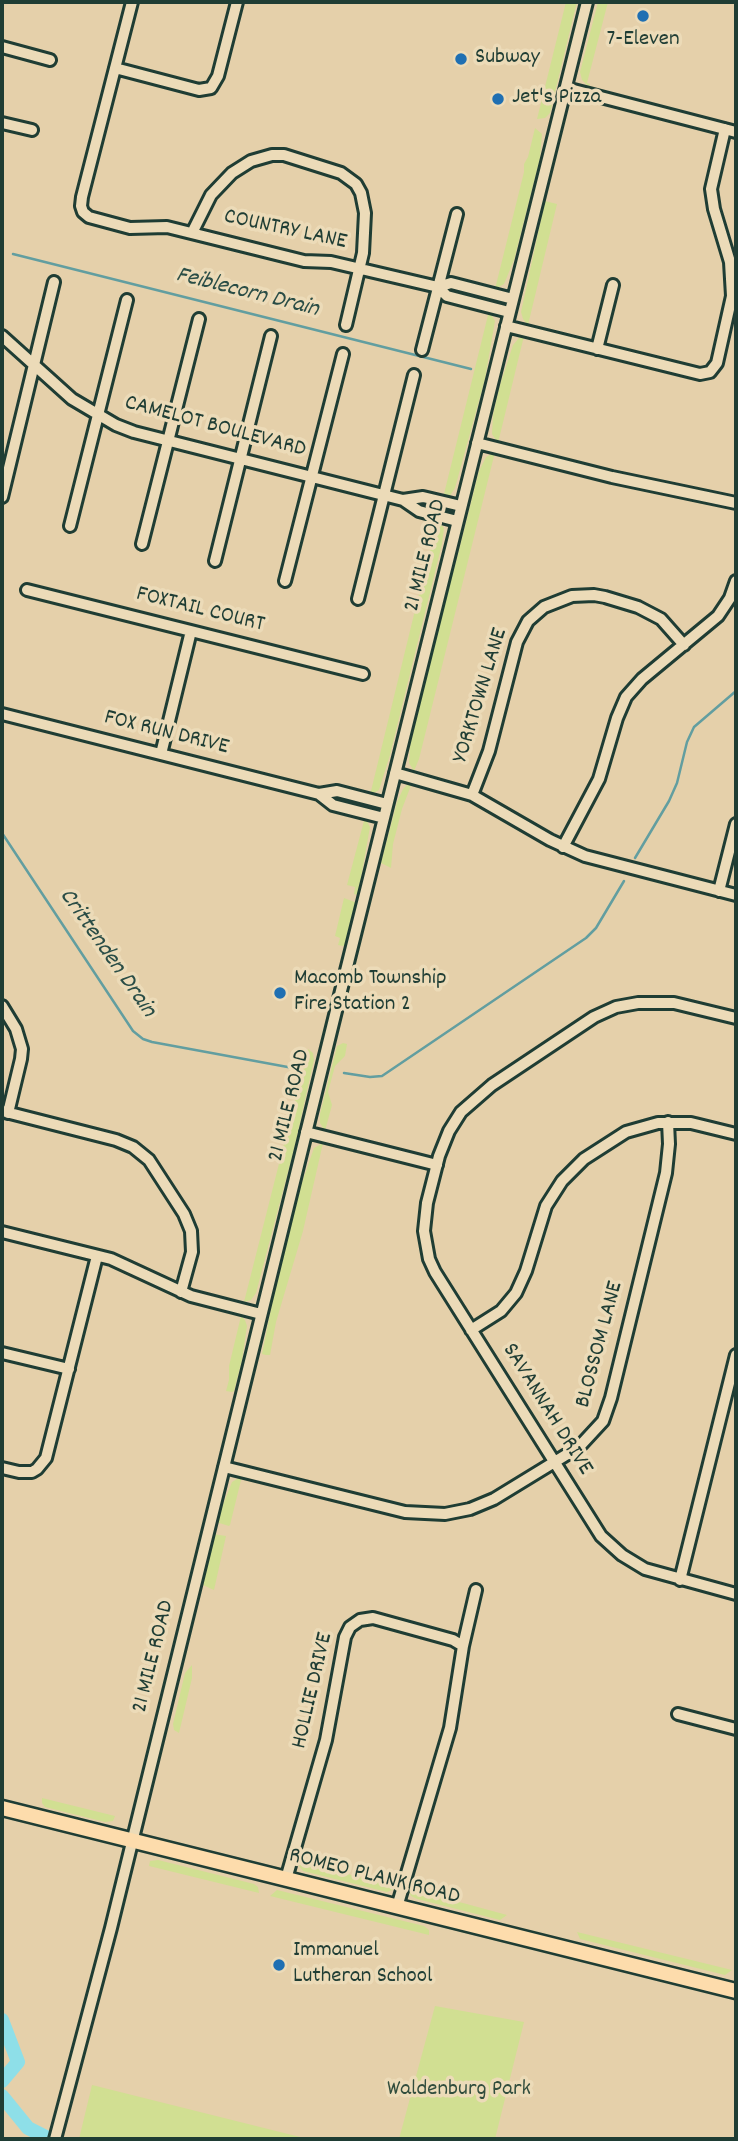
<!DOCTYPE html>
<html>
<head>
<meta charset="utf-8">
<style>
	body { margin:0 }
	#map { position:relative; width:738px; height:2141px; overflow:hidden; background:#e5d0aa; font-family:Dekko,sans-serif }
	canvas { display:block }
	.frame { position:absolute; inset:0; border:4px solid #1f3d34; pointer-events:none }
</style>
</head>
<body>
<div id="map">
<canvas width="738" height="2141"></canvas>
<div class="frame"></div>
</div>
<script>
const c = document.querySelector('canvas').getContext('2d');
c.lineJoin = 'round';
function paint(path, color) { c.fillStyle = color; c.fill(path, 'evenodd'); }
const toPath = rows => new Path2D(rows.map(r => 'M' + r).join(''));
function strokePath(path, color, width, dash) { c.strokeStyle = color; c.lineWidth = width; c.lineCap = dash ? 'butt' : 'round'; c.setLineDash(dash || []); c.stroke(path); }
function drawText(font, color, halo, rows, align = 'center') {
  c.font = font + ' Dekko,sans-serif'; c.lineWidth = 7; c.setLineDash([]); c.textBaseline = 'middle'; c.strokeStyle = halo; c.fillStyle = color; for (const [text, x, y, turn = 0] of rows) {
    c.save(); c.translate(x, y); c.rotate((+turn || 0) * Math.PI / 180); c.textAlign = isNaN(turn) ? turn : align; if (halo) c.strokeText(text, 0, 0); c.fillText(text, 0, 0); c.restore();
  }
}
paint(toPath([
	[566,2,577,2,550,113,545,118,537,119],
	[598,2,608,2,587,83,590,84,589,87,582,80,580,72],
	[535,128,542,134,540,158,514,260,504,284,495,289,524,172,524,164,528,157],
	[545,201,557,204,528,325,523,319,521,312],
	[489,311,495,321,485,379,455,488,449,497,443,498],
	[526,336,523,340,498,443,492,434,493,415,500,385,513,345,519,338],
	[495,452,419,759,414,771,409,763,410,746,447,590,456,562,479,471,486,457],
	[437,520,444,528,442,544,390,755,379,790,370,795],
	[407,785,411,785,410,788,402,809,393,844,391,868,381,863,397,802,403,789],
	[365,817,370,827,358,895,354,894,355,887,347,885],
	[344,898,357,903,346,945,343,946,338,945,340,938,335,936],
	[343,1043,347,1044,345,1056,335,1066,328,1092,332,1105,325,1131,320,1123,320,1114,337,1046],
	[308,1049,313,1053,314,1060,294,1149,256,1293,251,1300,244,1302],
	[323,1143,303,1231,276,1322,270,1355,266,1355,262,1354,277,1279,299,1191,314,1148],
	[241,1316,245,1320,247,1326,242,1360,234,1391,232,1392,226,1391,229,1380,229,1366],
	[242,1476,230,1525,229,1526,216,1522,232,1482],
	[213,1534,226,1536,214,1590,203,1585],
	[192,1665,192,1678,179,1733,174,1730,173,1724,185,1673],
	[42,1798,115,1816,113,1821,105,1822,45,1807,42,1803],
	[158,1860,254,1884,258,1887,259,1893,149,1866,150,1861],
	[296,1862,337,1871,398,1888,387,1892,303,1871],
	[277,1890,424,1926,429,1930,429,1935,270,1896],
	[408,1890,463,1903,507,1915,500,1920,417,1899,411,1896],
	[577,1932,732,1970,725,1975,580,1939],
	[435,2006,524,2022,495,2139,399,2139],
	[92,2085,308,2139,79,2139]
]), '#d1df92');
strokePath(toPath([
	[13,254,471,369],
	[2,833,133,1031,143,1039,152,1042,293,1068],
	[635,858,669,801,677,783,687,742,694,727,736,691],
	[344,1073,370,1077,382,1076,586,938,596,928,624,881]
]), '#629ea0', 2.5);
strokePath(toPath([
	[2,2020,18,2062,2,2081],
	[2,2096,28,2128,50,2139]
]), '#8edfe8', 14);
const minor = toPath([
	[132,2,82,197,81,206,83,212,89,217,130,228,167,227,304,261,331,262,438,287,451,283,513,299],
	[2,47,50,60],
	[115,68,199,90,211,88,218,76,237,2],
	[566,88,736,132],
	[2,123,32,130],
	[192,233,211,195,232,173,251,161,272,155,284,155,341,173,356,184,361,193,365,213,363,253,346,325],
	[438,287,447,296,509,312],
	[506,326,700,374,710,372,717,363,732,296,730,262,714,209,711,189,725,129],
	[2,336,72,399,116,425,134,432,403,500,419,511,457,521],
	[597,349,613,285],
	[422,350,457,214],
	[477,443,612,477,736,503],
	[2,497,54,282],
	[403,500,423,497,461,506],
	[70,526,127,300],
	[142,544,199,319],
	[215,561,271,336],
	[285,581,343,354],
	[27,590,363,674],
	[358,599,414,375],
	[2,714,319,794,333,805,384,818],
	[161,754,191,631],
	[395,773,472,795,550,840,585,856,736,895],
	[319,794,337,791,387,804],
	[472,795,489,751,517,642,528,621,544,607,572,596,594,595,605,597,638,607,661,619,684,645],
	[563,847,599,779,617,718,626,697,642,679,718,616,730,598,736,581],
	[719,891,736,824],
	[2,1006,16,1029,22,1049,21,1059,8,1113],
	[736,1018,674,1003,638,1003,616,1007,594,1017,492,1085,461,1112,449,1131,439,1156,427,1203,424,1231,429,1259,435,1272,601,1536,622,1555,645,1569,736,1594],
	[2,1111,116,1140,133,1147,149,1160,184,1214,191,1231,192,1252,181,1292],
	[306,1132,437,1165],
	[2,1232,111,1259,191,1296,261,1314],
	[471,1330,501,1311,516,1293,526,1271,546,1206,562,1181,584,1159,626,1132,658,1123,691,1123,736,1134],
	[2,1353,69,1369],
	[224,1467,405,1512,445,1514,470,1509,494,1499,579,1447,603,1421,611,1398,666,1173,669,1144,668,1122],
	[2,1468,19,1472,32,1472,37,1469,46,1458,97,1256],
	[680,1580,736,1355],
	[678,1714,736,1729],
	[286,1879,326,1740,345,1637,350,1627,360,1620,373,1618,453,1640,463,1646],
	[397,1907,450,1728,463,1646,476,1590],
	[55,2139,111,1928,335,1015,587,2]
]);
const major = toPath([
	[2,1808,736,1991]
]);
strokePath(minor, '#1f3d34', 16);
strokePath(major, '#1f3d34', 19);
strokePath(minor, '#ecdbb8', 10);
strokePath(major, '#fddcac', 14);
for (const [x, y, r, color] of [
	[643,16,7,"#1f6fb2"],
	[461,59,7,"#1f6fb2"],
	[498,99,7,"#1f6fb2"],
	[280,993,7,"#1f6fb2"],
	[279,1965,7,"#1f6fb2"]
]) { const dot = new Path2D(); dot.arc(x, y, r, 0, 2 * Math.PI); c.fillStyle = color; c.fill(dot); strokePath(dot, '#ecdbb8', 2.5); }
drawText('23px', '#1f3d34', '#ecdbb8', [
	["7-Eleven",643,41,"center"],
	["Subway",475,59],
	["Jet's Pizza",512,99],
	["Macomb Township",294,980],
	["Fire Station 2",294,1006],
	["Immanuel",293,1952],
	["Lutheran School",293,1978]
], 'left');
drawText('23px', '#1f3d34', '#ecdbb8', [
	["COUNTRY LANE",285,231,12],
	["CAMELOT BOULEVARD",215,428,15],
	["21 MILE ROAD",427,556,-76],
	["FOXTAIL COURT",200,611,14],
	["YORKTOWN LANE",482,696,-73],
	["FOX RUN DRIVE",166,734,14],
	["21 MILE ROAD",291,1106,-76],
	["BLOSSOM LANE",601,1345,-75],
	["SAVANNAH DRIVE",546,1410,58],
	["21 MILE ROAD",155,1657,-76],
	["HOLLIE DRIVE",314,1691,-77],
	["ROMEO PLANK ROAD",374,1878,14]
]);
drawText('23px', '#314d3d', '#ecdbb8', [
	["Waldenburg Park",459,2091]
]);
drawText('italic 24px', '#2a4d46', '#ecdbb8', [
	["Feiblecorn Drain",247,294,14],
	["Crittenden Drain",106,954,55]
]);
</script>
</body>
</html>
